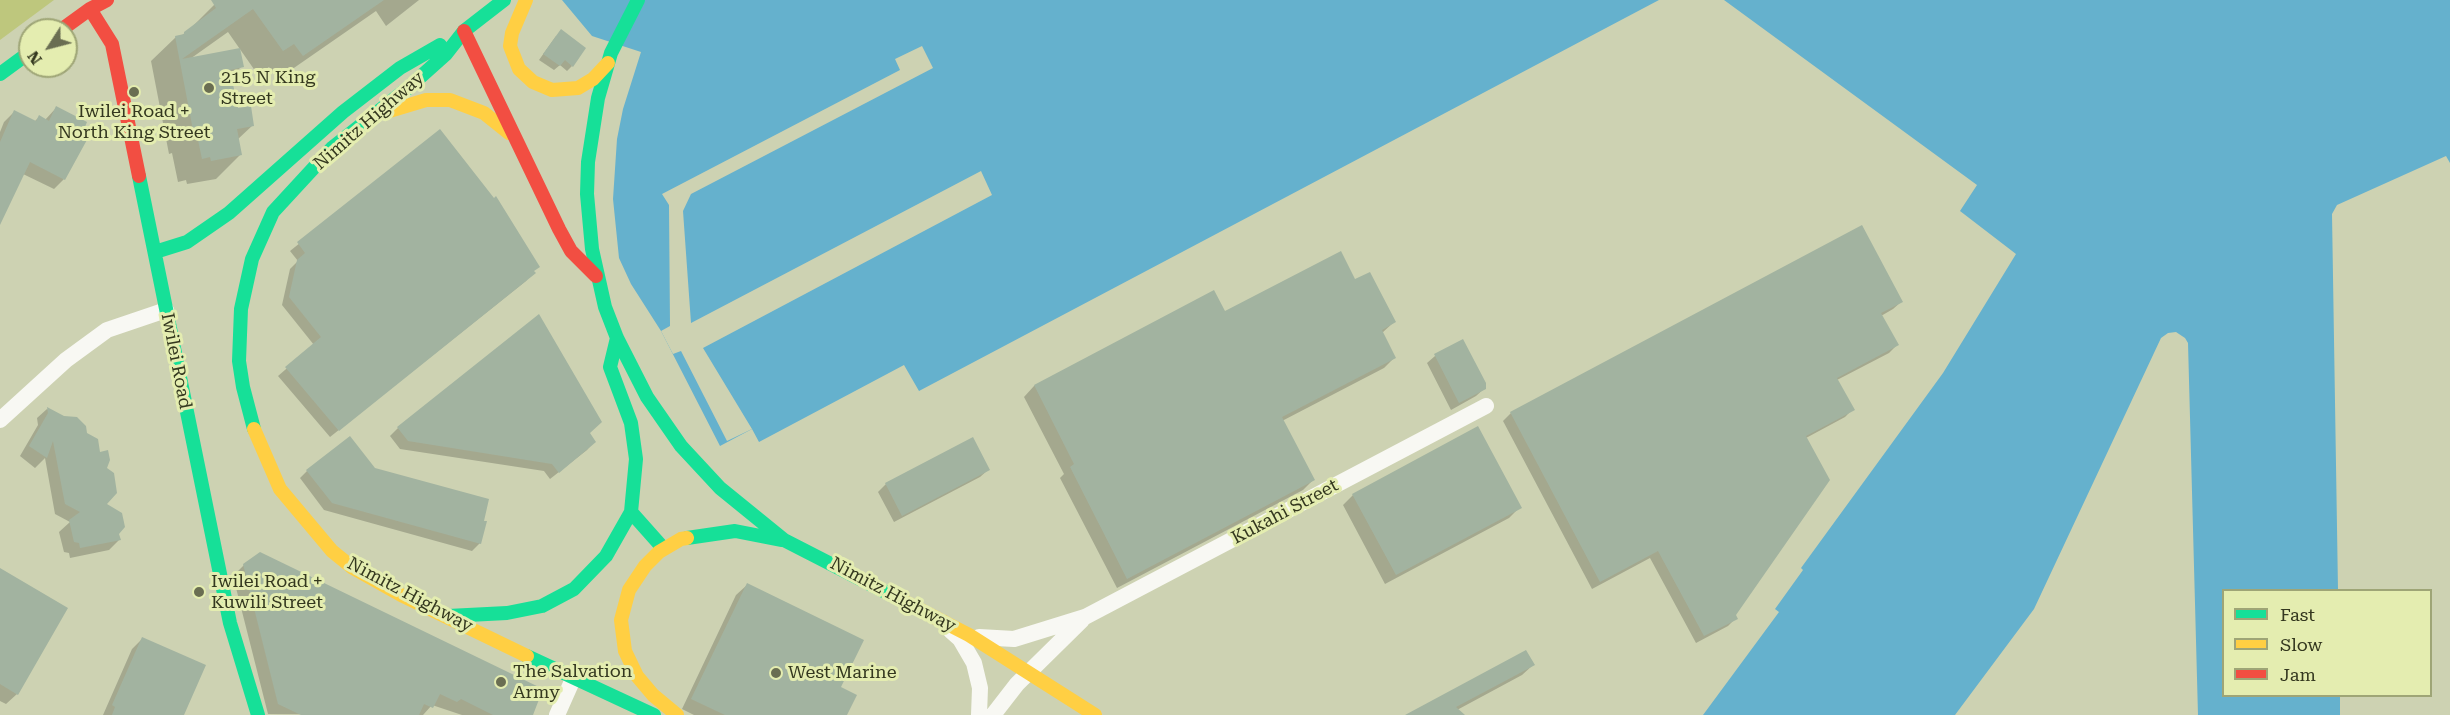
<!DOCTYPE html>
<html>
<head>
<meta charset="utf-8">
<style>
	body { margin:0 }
	#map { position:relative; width:2450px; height:715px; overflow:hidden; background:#cdd2b2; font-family:"Roboto Serif",serif }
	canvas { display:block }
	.legend { position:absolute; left:2222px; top:589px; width:210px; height:108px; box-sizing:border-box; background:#e4edb0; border:2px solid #9ea576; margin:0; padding:8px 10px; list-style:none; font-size:18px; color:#34381f }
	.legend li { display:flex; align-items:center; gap:12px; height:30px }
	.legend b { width:30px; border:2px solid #9ea576 }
	.north { position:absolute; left:18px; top:18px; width:60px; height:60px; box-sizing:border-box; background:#e4edb0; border:2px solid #9ea576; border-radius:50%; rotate:234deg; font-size:16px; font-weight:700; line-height:24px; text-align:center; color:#34381f }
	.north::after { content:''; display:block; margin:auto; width:21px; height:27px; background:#6a6e52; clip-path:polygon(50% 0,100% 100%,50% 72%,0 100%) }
</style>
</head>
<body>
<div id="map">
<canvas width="2450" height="715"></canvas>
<ul class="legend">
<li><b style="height:8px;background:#16e098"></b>Fast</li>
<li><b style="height:8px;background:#ffcf43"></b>Slow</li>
<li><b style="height:8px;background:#f24e42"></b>Jam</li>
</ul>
<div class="north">N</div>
</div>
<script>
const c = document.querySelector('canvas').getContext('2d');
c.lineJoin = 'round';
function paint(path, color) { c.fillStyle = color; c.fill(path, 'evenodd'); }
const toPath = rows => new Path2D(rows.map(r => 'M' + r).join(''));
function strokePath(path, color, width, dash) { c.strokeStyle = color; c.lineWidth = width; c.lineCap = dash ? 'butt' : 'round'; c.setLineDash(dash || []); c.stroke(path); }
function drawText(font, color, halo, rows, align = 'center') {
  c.font = font + ' "Roboto Serif",serif'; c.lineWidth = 6; c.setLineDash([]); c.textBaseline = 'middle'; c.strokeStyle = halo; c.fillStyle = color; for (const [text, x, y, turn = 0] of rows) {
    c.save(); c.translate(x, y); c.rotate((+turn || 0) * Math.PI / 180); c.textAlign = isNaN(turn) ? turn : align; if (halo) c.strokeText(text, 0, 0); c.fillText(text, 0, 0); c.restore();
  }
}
paint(toPath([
	[0,0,54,0,0,40]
]), '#bec77d');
paint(toPath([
	[562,0,1659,0,919,391,904,365,759,442,752,429,720,446,661,331,631,284,619,258,613,199,617,139,623,109,641,52,592,36],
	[1724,0,2450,0,2450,163,2446,156,2337,205,2332,214,2338,590,2224,590,2224,696,2340,696,2340,715,2198,715,2188,343,2185,338,2176,332,2168,333,2161,338,2034,609,1955,715,1703,715,1779,612,1775,609,1803,570,1801,568,1943,373,2016,254,1960,211,1977,185]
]), '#65b1cd');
paint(toPath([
	[922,46,933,68,691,194,683,211,691,323,981,171,992,195,703,348,752,429,727,441,681,351,673,354,661,331,670,326,669,205,662,194,900,70,895,59]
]), '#cdd2b2');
paint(toPath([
	[219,0,419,0,386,26,376,11,278,79,269,67,258,75,228,32,190,59,242,66,230,78,237,110,253,125,237,140,240,155,216,179,187,184,186,180,178,182,172,153,169,154,151,61,176,37,181,36,192,27],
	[556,36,572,66,567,71,560,65,554,70,539,60],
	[56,108,64,179,54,189,23,174,0,222,0,132,4,122,14,112,34,122,39,117,45,120],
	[439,131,533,272,526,281,330,437,278,376,314,345,282,305,290,269,298,261,290,251],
	[1214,292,1225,313,1394,322,1382,333,1394,358,1384,368,1282,421,1313,480,1303,490,1117,588,1060,478,1064,474,1024,397,1034,386],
	[1901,302,1893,309,1881,316,1897,345,1889,353,1837,380,1853,409,1845,417,1806,438,1734,615,1736,618,1728,626,1696,643,1650,558,1592,589,1503,421,1511,413],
	[539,317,588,434,594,442,587,450,550,479,544,471,400,449,390,436,398,428],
	[1463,341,1485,388,1476,396,1451,410,1427,363,1435,356],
	[47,409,64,418,86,434,99,453,106,468,105,504,119,540,109,550,70,558,69,553,64,552,59,532,70,522,55,514,45,458,35,468,20,456,38,425,37,418],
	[374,469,480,543,472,551,324,510,300,478,307,471],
	[988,470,980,477,894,522,878,492,886,484],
	[1353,495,1520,507,1509,518,1385,584,1343,505],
	[244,565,531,715,462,715,432,705,423,715,268,714,233,576],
	[0,570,17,694,6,704,0,701],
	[747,585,839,688,845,715,694,715,682,709,736,595],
	[142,639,182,715,103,715,132,649],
	[1533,665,1522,675,1457,710,1463,715,1408,715]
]), '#0003');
paint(toPath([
	[211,0,384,0,303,56,294,44,283,51,253,9,182,59,240,48,244,67,230,70,238,108,251,106,254,126,237,129,242,155,211,161,210,157,202,159,196,130,193,130,175,36,184,34,184,32,216,8],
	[561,29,586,48,573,67,565,60,560,66,543,54],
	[56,106,87,122,82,134,88,138,65,180,30,162,0,225,0,142,14,110,36,121,39,115,49,121],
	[440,129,494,198,496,196,540,267,534,271,536,273,339,431,285,367,321,337,289,297,297,260,305,253,297,242],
	[1862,225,1903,302,1881,313,1899,345,1837,378,1855,410,1806,436,1830,480,1736,615,1738,619,1704,636,1658,551,1600,582,1510,412],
	[1341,251,1355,279,1370,272,1396,322,1382,330,1396,358,1282,417,1315,480,1127,579,1070,467,1074,464,1034,385,1214,290,1225,311],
	[539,314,602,422,590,433,596,442,559,473,552,464,408,441,397,427],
	[1463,339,1486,383,1486,389,1459,403,1434,354],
	[47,407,64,416,77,417,86,426,87,433,98,439,100,452,108,450,110,460,107,468,114,473,117,493,107,504,122,513,125,527,119,534,121,540,80,548,79,543,74,542,69,520,80,512,65,504,53,441,47,458,29,446,48,413],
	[1478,426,1522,508,1396,575,1352,494],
	[350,436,375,468,489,499,484,521,487,521,481,544,332,503,306,470],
	[973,437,990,470,902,516,885,483],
	[260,552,543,689,533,715,493,715,461,699,457,702,440,694,433,708,424,704,419,715,301,715,278,704,243,564],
	[0,568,68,608,18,695,0,684],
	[747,583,864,640,841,687,857,695,847,715,725,715,691,699],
	[142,637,206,665,184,715,112,715,115,707,112,705],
	[1526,650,1535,665,1456,707,1465,715,1405,715]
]), '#a2b3a0');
strokePath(toPath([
	[0,420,66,360,107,330,166,310],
	[951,631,960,639,974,663,980,688,979,715],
	[979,637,1014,639,1085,617,1486,406],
	[557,715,573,679],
	[993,715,1017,684,1082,620]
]), '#f8f8f3', 16);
strokePath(toPath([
	[638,0,611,53,598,98,588,162,587,194,592,249,605,307,617,338,647,397,681,446,720,488,784,540,905,602],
	[0,74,30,52],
	[139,176,230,623,258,715],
	[155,252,187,242,229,213,343,112,400,68,440,45],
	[254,429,243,387,239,361,241,309,252,259,273,212,332,148,408,88,446,54,464,31,504,0],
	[631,512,663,548],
	[687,538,735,531,781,540],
	[448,616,507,613,542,606,574,589,606,556,631,512,636,459,631,423,610,367,617,338],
	[527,656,654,715]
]), '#16e098', 14);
strokePath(toPath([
	[526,0,512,33,510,46,519,69,533,82,552,90,578,88,593,79,608,63],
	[386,112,426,100,450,100,484,113,509,133],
	[254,429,280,489,332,551,353,568,401,595,527,656],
	[905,602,969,635,1095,715],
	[677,715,653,695,637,676,625,651,621,620,629,590,645,566,659,552,681,539,687,538]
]), '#ffcf43', 14);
strokePath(toPath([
	[90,9,112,44,139,176],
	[61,30,90,9,107,0],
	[464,31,559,229,571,251,596,276]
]), '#f24e42', 14);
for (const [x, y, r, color] of [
	[209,88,6,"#6a6e52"],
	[134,92,6,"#6a6e52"],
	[199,592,6,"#6a6e52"],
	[776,673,6,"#6a6e52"],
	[501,682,6,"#6a6e52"]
]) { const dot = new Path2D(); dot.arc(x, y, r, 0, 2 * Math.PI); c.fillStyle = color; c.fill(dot); strokePath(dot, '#e4edb0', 2); }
drawText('18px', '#34381f', '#e4edb0', [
	["215 N King",221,78],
	["Street",221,99],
	["Iwilei Road +",134,112,"center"],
	["North King Street",134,133,"center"],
	["Iwilei Road +",211,582],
	["Kuwili Street",211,603],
	["The Salvation",513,672],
	["Army",513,693],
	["West Marine",788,673]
], 'left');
drawText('18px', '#34381f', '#e4edb0', [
	["Nimitz Highway",369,121,-41],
	["Iwilei Road",176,361,79],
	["Kukahi Street",1285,512,-28],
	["Nimitz Highway",410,595,28],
	["Nimitz Highway",893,595,28]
]);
</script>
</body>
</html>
